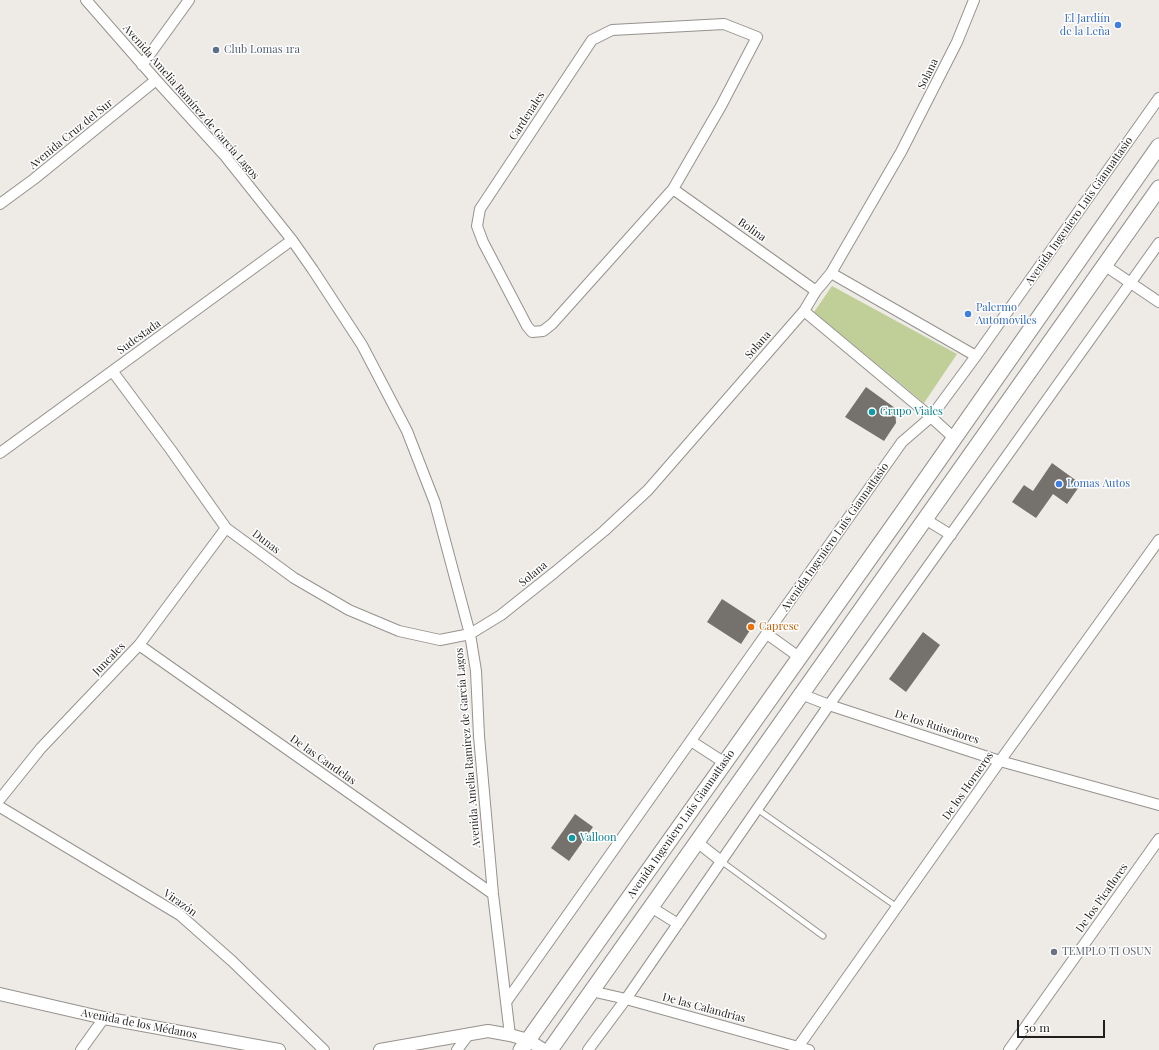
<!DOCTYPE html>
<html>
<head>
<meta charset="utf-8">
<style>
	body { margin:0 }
	#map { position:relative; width:1159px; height:1050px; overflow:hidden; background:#eeeae5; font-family:"Playfair Display",serif }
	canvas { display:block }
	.scale { position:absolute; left:1017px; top:1020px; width:88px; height:18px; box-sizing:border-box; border:2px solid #201f1d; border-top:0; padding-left:5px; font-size:12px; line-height:14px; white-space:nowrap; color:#201f1d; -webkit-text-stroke:3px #fff; paint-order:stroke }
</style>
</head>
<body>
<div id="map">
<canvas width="1159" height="1050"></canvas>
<div class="scale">50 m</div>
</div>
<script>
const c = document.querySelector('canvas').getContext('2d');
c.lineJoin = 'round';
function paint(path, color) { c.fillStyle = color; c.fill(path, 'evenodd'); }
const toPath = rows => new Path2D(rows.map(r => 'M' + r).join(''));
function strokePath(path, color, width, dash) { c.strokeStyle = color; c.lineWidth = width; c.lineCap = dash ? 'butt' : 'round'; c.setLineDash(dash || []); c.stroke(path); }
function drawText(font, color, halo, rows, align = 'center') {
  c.font = font + ' "Playfair Display",serif'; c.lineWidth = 3; c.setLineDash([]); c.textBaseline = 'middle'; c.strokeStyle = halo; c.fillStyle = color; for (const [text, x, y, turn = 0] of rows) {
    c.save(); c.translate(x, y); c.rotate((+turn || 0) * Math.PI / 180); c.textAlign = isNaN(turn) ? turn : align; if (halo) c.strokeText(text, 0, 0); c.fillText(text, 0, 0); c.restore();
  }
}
paint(toPath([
	[832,286,957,354,924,403,814,312]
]), '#c0cf97');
paint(toPath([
	[866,387,895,408,896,423,884,441,845,417],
	[1052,463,1081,484,1067,504,1053,494,1036,518,1012,502,1024,485,1033,491],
	[722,599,756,621,741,644,707,622],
	[923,632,940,645,906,692,889,679],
	[575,814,593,827,569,861,551,848]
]), '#75716d');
const service = toPath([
	[757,809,897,907],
	[721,861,823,936]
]);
const minor = toPath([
	[86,0,156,80,225,156,292,240,313,270,362,345,407,431,435,503,470,634,476,671,479,736,493,894,510,1035],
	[724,24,757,37,721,106,673,189,552,324,543,331,532,332,527,326,483,242,477,226,480,209,592,40,612,30,724,24],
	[142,65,189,0],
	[673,189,816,291],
	[0,204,34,179,156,80],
	[1104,265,1159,302],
	[831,273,976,356],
	[804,311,931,417,954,438],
	[113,372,171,450,226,528,294,578,349,610,399,631,440,640,470,634,501,615,555,572,604,531,648,490,804,311,816,291,831,273,901,152,957,42,974,0],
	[0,453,292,240],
	[925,519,951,535],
	[767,634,799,657],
	[139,645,493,894],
	[801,694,829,705,1000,761,1159,805],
	[691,741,725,763],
	[0,799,41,748,139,645,226,528],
	[0,807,180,915,232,961,324,1050],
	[697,842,721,861],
	[651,907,678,924],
	[591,991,626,999,809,1050],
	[506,1002,902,442,931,417,976,356,1159,98],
	[798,1047,1000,761,1159,540],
	[81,1050,104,1018],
	[457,1050,469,1034],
	[588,1050,626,999,829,705,1159,243],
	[1009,1050,1159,839]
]);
const tertiary = toPath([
	[0,994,104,1018,279,1050],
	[380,1050,488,1031,510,1035,528,1040,544,1050]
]);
const primary = toPath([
	[521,1050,902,513,1159,146],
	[550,1050,1159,188]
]);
strokePath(service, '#96928e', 7);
strokePath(minor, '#96928e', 12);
strokePath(tertiary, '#96928e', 14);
strokePath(primary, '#96928e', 17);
strokePath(service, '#fff', 5);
strokePath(minor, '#fff', 10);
strokePath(tertiary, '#fff', 12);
strokePath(primary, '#fff', 15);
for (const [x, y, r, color] of [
	[1118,25,4,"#3f7fe0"],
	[216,50,4,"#5c6f8a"],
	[968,314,4,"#3f7fe0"],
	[872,412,4,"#0f9aa8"],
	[1059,484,4,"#3f7fe0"],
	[751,627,4,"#e8710a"],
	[572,838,4,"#0f9aa8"],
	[1054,952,4,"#6b7280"]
]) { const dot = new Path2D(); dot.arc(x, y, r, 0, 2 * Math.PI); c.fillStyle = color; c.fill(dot); strokePath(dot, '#fff', 1.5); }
drawText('11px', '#366cbe', '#fff', [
	["El Jardiín",1110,19,"right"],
	["de la Leña",1110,32,"right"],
	["Palermo",976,308],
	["Automoviles",976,321],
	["Lomas Autos",1067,484]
], 'left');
drawText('11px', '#4e5e75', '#fff', [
	["Club Lomas 1ra",224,50]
], 'left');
drawText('11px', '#201f1d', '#fff', [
	["Solana",928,74,-64],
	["Avenida Amelia Ramírez de García Lagos",191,102,49],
	["Cardenales",527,116,-57],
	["Avenida Cruz del Sur",71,134,-39],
	["Avenida Ingeniero Luis Giannattasio",1079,211,-55],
	["Bolina",752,230,35],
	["Sudestada",139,337,-36],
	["Solana",758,345,-49],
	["Avenida Ingeniero Luis Giannattasio",835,537,-55],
	["Dunas",266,542,37],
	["Solana",533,574,-39],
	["Juncales",109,659,-46],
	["De los Ruiseñores",937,727,18],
	["Avenida Amelia Ramírez de García Lagos",468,748,-95],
	["De las Candelas",323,760,35],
	["De los Horneros",968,786,-55],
	["Avenida Ingeniero Luis Giannattasio",681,824,-55],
	["De los Picaflores",1102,898,-55],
	["Virazón",180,903,35],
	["De las Calandrias",704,1008,15],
	["Avenida de los Médanos",139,1024,11]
]);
drawText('11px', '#0d838f', '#fff', [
	["Grupo Viales",880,412],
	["Valloon",580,838]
], 'left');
drawText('11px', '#c56008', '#fff', [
	["Caprese",759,627]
], 'left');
drawText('11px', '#5b616d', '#fff', [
	["TEMPLO TI OSUN",1062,952]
], 'left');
</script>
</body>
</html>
